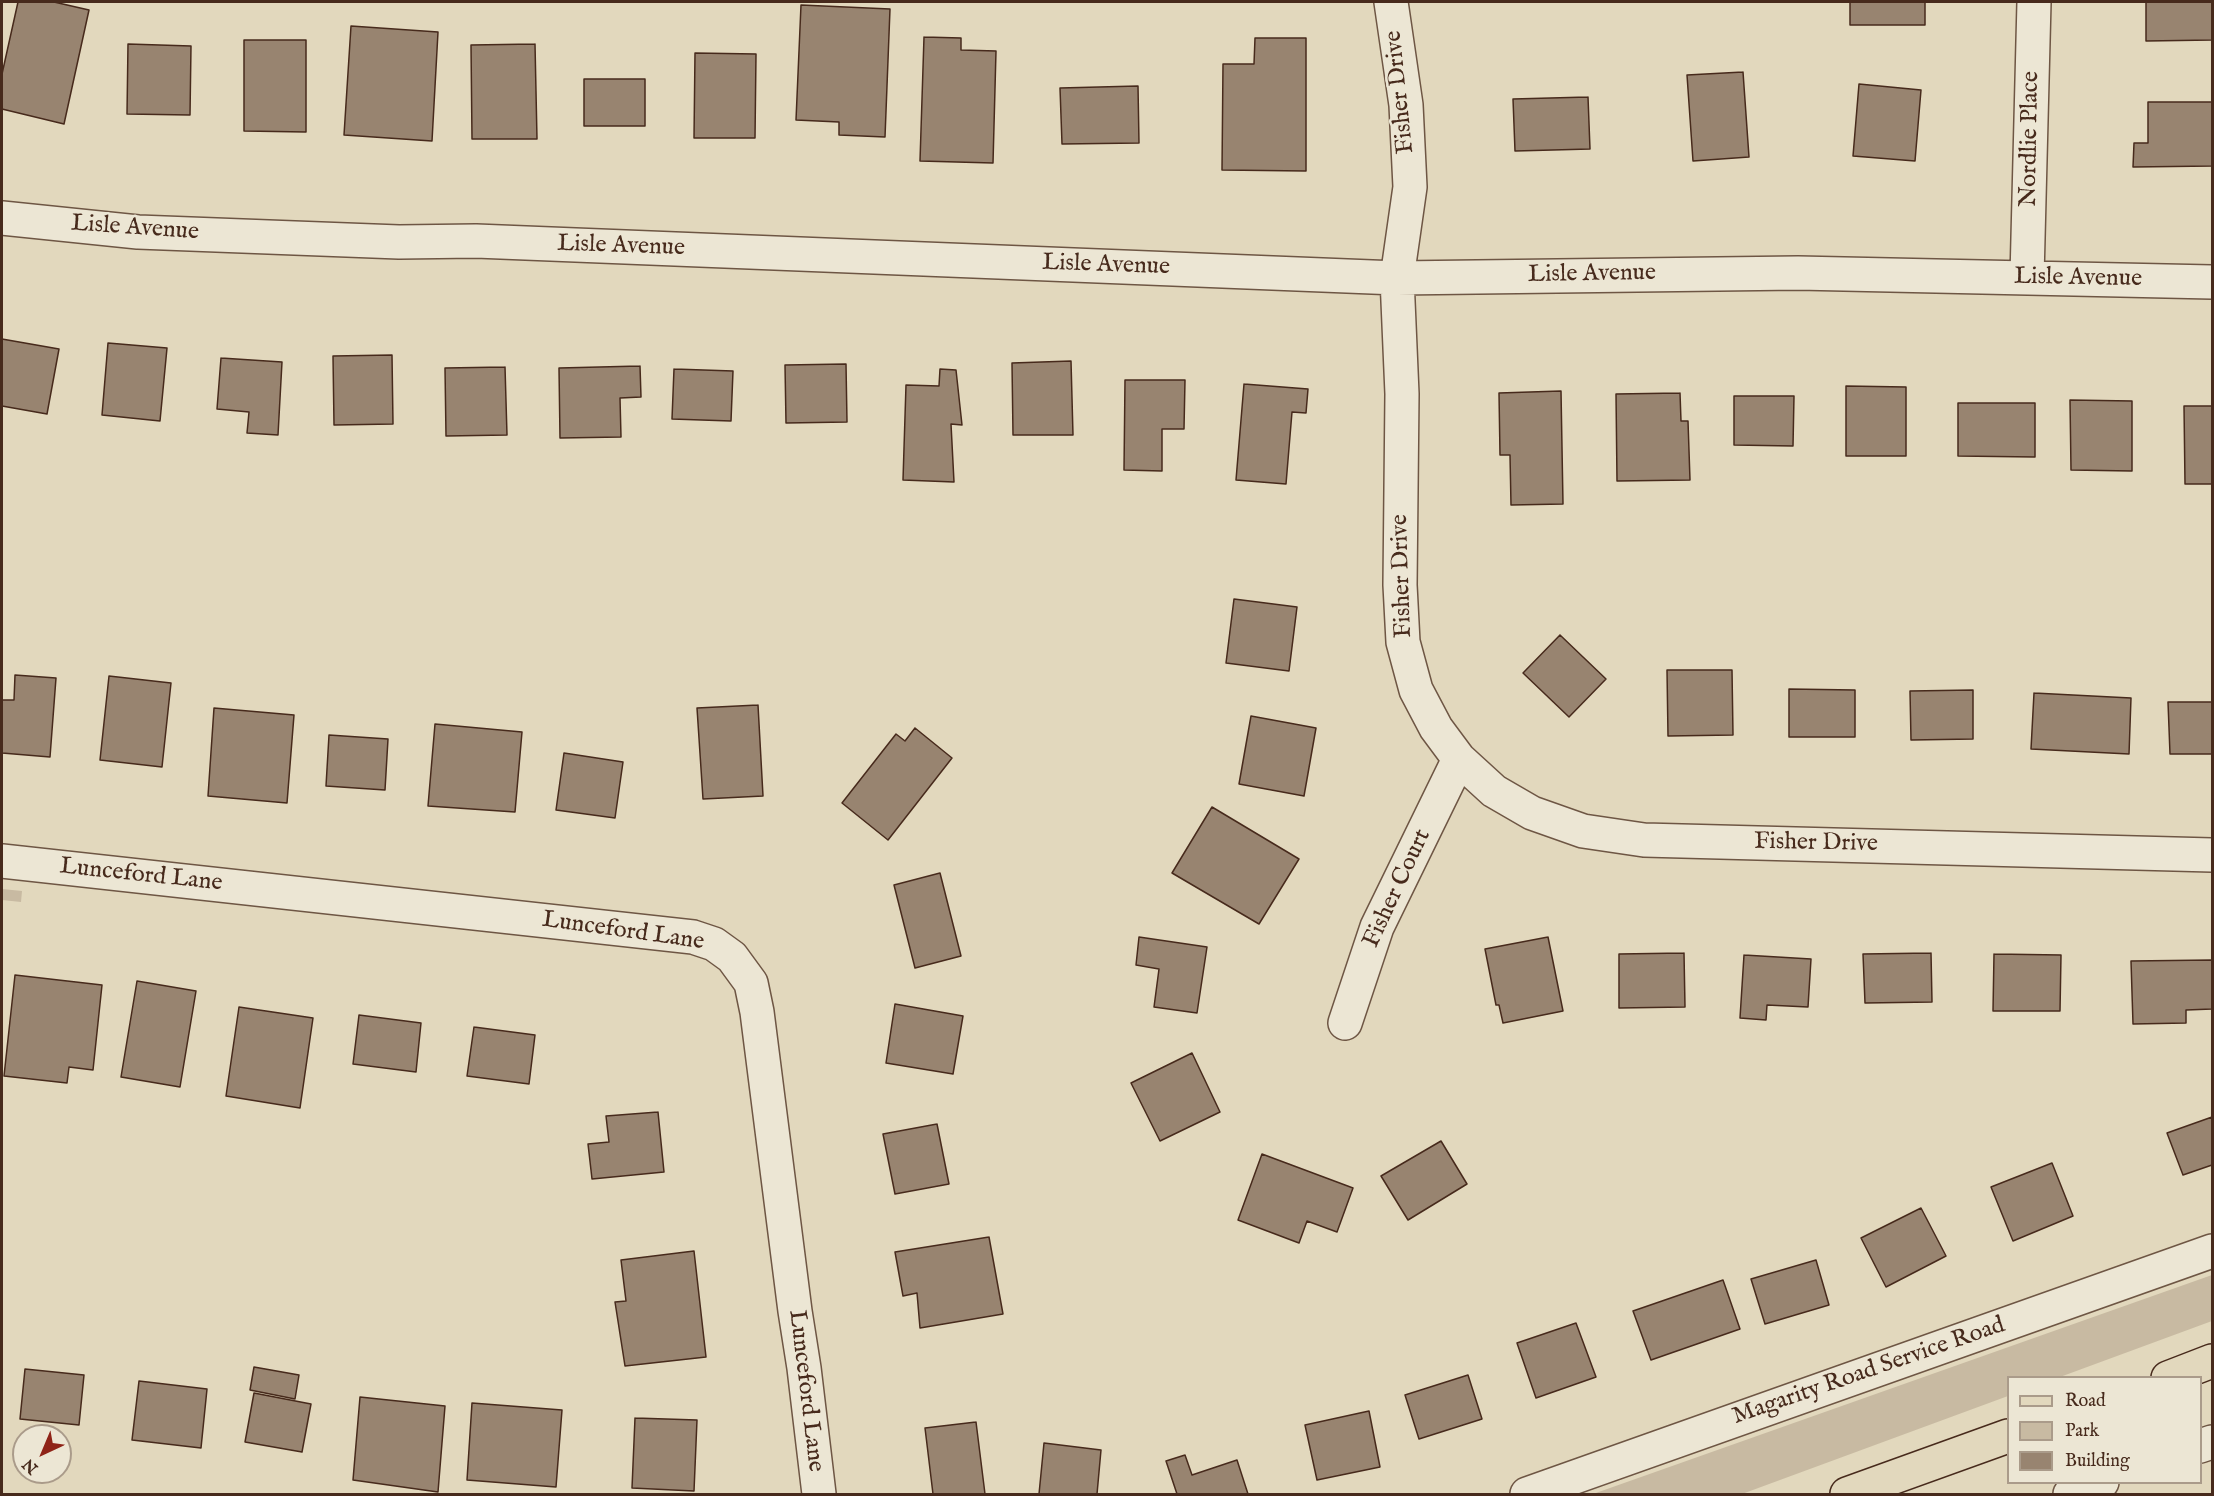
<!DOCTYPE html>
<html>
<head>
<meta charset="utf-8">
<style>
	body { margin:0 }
	#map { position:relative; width:2214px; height:1496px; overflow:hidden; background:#e2d8bd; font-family:"IM FELL English",serif }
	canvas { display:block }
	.frame { position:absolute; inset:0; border:3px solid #472a1c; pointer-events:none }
	.legend { position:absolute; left:2007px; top:1376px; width:195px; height:108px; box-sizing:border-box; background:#ece6d4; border:2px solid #aa9b8a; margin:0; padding:8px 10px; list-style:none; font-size:18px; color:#472a1c }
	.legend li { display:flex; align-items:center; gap:12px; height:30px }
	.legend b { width:30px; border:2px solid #aa9b8a }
	.north { position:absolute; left:12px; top:1424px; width:60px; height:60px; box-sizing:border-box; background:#ece6d4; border:2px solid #aa9b8a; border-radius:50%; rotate:224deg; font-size:16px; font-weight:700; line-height:24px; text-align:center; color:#472a1c }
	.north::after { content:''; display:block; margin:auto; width:21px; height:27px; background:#8f2418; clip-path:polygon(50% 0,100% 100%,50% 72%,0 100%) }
</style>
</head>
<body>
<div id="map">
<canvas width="2214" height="1496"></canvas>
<div class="frame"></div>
<ul class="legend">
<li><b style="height:8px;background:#e2d8bd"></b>Road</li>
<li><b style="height:16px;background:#c8baa2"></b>Park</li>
<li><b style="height:16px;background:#988470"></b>Building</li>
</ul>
<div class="north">N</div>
</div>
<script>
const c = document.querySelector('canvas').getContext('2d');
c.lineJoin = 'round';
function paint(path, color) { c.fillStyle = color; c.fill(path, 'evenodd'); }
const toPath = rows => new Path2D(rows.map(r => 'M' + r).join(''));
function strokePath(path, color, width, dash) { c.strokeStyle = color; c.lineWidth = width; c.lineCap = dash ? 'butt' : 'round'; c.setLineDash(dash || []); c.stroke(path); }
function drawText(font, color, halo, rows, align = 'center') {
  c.font = font + ' "IM FELL English",serif'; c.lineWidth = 5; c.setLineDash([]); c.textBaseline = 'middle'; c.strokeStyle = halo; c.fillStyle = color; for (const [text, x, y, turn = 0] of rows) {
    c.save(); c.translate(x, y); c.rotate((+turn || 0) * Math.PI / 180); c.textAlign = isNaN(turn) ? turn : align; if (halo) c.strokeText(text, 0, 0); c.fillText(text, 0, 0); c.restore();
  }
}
paint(toPath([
	[2,889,22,891,21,902,2,900],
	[2212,1275,2212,1321,2060,1377,2008,1378,2008,1396,1742,1494,1593,1494]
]), '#c8baa2');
const building = toPath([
	[18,2,54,2,89,10,64,124,2,109,2,74,18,2],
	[1850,2,1925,2,1925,25,1850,25,1850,2],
	[2146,2,2212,2,2212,40,2146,41,2146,2],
	[801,5,890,9,885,137,839,135,839,122,796,120,801,5],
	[351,26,438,32,432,141,344,135,351,26],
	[924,37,961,38,961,50,996,51,993,163,920,161,924,37],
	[1255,38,1306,38,1306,171,1222,170,1223,64,1254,64,1255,38],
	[244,40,306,40,306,132,244,131,244,40],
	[128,44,191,46,190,115,127,114,128,44],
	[535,44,537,139,472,139,471,45,535,44],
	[695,53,756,54,755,138,694,138,695,53],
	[1743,72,1749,157,1693,161,1687,75,1743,72],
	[584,79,645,79,645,126,584,126,584,79],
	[1859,84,1921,90,1915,161,1853,156,1859,84],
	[1138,86,1139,143,1062,144,1060,88,1138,86],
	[1588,97,1590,149,1515,151,1513,99,1588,97],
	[2148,102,2212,102,2212,166,2133,167,2134,143,2148,143,2148,102],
	[2,339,59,349,47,414,2,406,2,339],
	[108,343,167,348,160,421,102,415,108,343],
	[392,355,393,424,334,425,333,356,392,355],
	[221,358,282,362,278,435,247,433,249,412,217,409,221,358],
	[1071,361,1073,435,1013,435,1012,363,1071,361],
	[846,364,847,422,786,423,785,365,846,364],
	[640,366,641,397,620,398,621,437,560,438,559,368,640,366],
	[505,367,507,435,446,436,445,368,505,367],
	[674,369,733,371,731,421,672,419,674,369],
	[940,369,956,370,962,425,951,424,954,482,903,480,906,385,939,386,940,369],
	[1125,380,1185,380,1184,429,1162,429,1162,471,1124,470,1125,380],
	[1244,384,1308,389,1306,413,1292,412,1286,484,1236,480,1244,384],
	[1846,386,1906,387,1906,456,1846,456,1846,386],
	[1561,391,1563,504,1511,505,1510,455,1500,455,1499,393,1561,391],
	[1680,393,1681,421,1688,421,1690,480,1617,481,1616,394,1680,393],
	[1734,396,1794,396,1793,446,1734,445,1734,396],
	[2070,400,2132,401,2132,471,2071,470,2070,400],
	[1958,403,2035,403,2035,457,1958,456,1958,403],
	[2184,406,2212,406,2212,484,2185,484,2184,406],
	[1234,599,1297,607,1289,671,1226,663,1234,599],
	[1560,635,1606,679,1569,717,1523,673,1560,635],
	[1667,670,1732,670,1733,735,1668,736,1667,670],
	[15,675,56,678,50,757,2,753,2,700,14,700,15,675],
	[109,676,171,683,162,767,100,760,109,676],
	[1789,689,1855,690,1855,737,1789,737,1789,689],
	[1973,690,1973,739,1911,740,1910,691,1973,690],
	[2034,693,2131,698,2129,754,2031,749,2034,693],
	[2168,702,2212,702,2212,754,2170,754,2168,702],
	[758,705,763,796,703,799,697,708,758,705],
	[214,708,294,715,287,803,208,796,214,708],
	[1251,716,1316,728,1304,796,1239,784,1251,716],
	[435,724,522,732,515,812,428,806,435,724],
	[915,728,952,758,888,840,842,803,896,734,905,741,915,728],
	[329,735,388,739,385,790,326,786,329,735],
	[564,753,623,762,615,818,556,810,564,753],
	[1212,807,1299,859,1259,924,1172,873,1212,807],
	[940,873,961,956,915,968,894,885,940,873],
	[1139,937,1207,947,1197,1013,1154,1007,1159,969,1136,965,1139,937],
	[1548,937,1563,1011,1503,1023,1499,1005,1496,1005,1485,949,1548,937],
	[1684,953,1685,1007,1619,1008,1619,954,1684,953],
	[1931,953,1932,1002,1865,1003,1863,954,1931,953],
	[1994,954,2061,955,2060,1011,1993,1011,1994,954],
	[1744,955,1811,959,1808,1007,1767,1005,1766,1020,1740,1018,1744,955],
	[2212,960,2212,1009,2186,1010,2186,1023,2133,1024,2131,961,2212,960],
	[15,975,102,985,93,1070,69,1067,67,1083,4,1076,15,975],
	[137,981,196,991,180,1087,121,1077,137,981],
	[895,1004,963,1016,953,1074,886,1063,895,1004],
	[239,1007,313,1018,300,1108,226,1096,239,1007],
	[359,1015,421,1023,416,1072,353,1064,359,1015],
	[474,1027,535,1035,529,1084,467,1076,474,1027],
	[1192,1053,1220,1112,1160,1141,1131,1083,1192,1053],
	[658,1112,664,1172,592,1179,588,1144,609,1142,606,1116,658,1112],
	[2212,1117,2212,1165,2183,1175,2167,1133,2212,1117],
	[937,1124,949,1184,895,1194,883,1134,937,1124],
	[1441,1141,1467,1184,1408,1220,1381,1176,1441,1141],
	[1262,1154,1353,1188,1337,1232,1307,1221,1299,1243,1238,1220,1262,1154],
	[2052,1163,2073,1216,2013,1241,1991,1187,2052,1163],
	[1921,1208,1946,1256,1886,1287,1861,1238,1921,1208],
	[989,1237,1003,1314,920,1328,917,1293,903,1296,895,1252,989,1237],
	[694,1251,706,1357,625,1366,615,1302,626,1301,621,1260,694,1251],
	[1816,1260,1829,1305,1765,1324,1751,1279,1816,1260],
	[1723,1280,1740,1329,1651,1360,1633,1311,1723,1280],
	[1576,1323,1596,1377,1536,1398,1517,1343,1576,1323],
	[254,1367,299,1375,295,1399,250,1390,254,1367],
	[25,1369,84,1375,79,1425,20,1419,25,1369],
	[1468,1375,1482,1419,1419,1439,1405,1395,1468,1375],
	[139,1381,207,1389,201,1448,132,1440,139,1381],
	[254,1393,311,1404,302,1452,245,1442,254,1393],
	[360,1397,445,1406,438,1492,353,1480,360,1397],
	[472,1403,562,1410,556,1487,467,1480,472,1403],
	[1369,1411,1380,1467,1317,1480,1305,1425,1369,1411],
	[635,1418,697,1420,694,1491,632,1488,635,1418],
	[976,1422,985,1494,933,1494,925,1428,976,1422],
	[1044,1443,1101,1450,1097,1494,1039,1494,1044,1443],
	[1185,1455,1192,1475,1237,1460,1248,1494,1177,1494,1166,1461,1185,1455]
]);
paint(building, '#988470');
strokePath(building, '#472a1c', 1.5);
const minor = toPath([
	[1391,2,1406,105,1410,187,1397,278,1402,394,1400,585,1403,642,1416,690,1436,728,1459,759,1494,791,1532,813,1583,831,1644,840,2212,855],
	[2,218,138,232,399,242,476,241,1397,278,1798,273,2212,282],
	[2027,277,2034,2],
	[2,861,693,937,714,944,732,957,751,983,757,1012,795,1311,804,1368,819,1494],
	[1345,1023,1377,927,1459,759],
	[2200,1446,2212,1442],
	[1527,1494,2212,1251],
	[2070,1494,2102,1482]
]);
const major = toPath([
	[2168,1378,2212,1361],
	[1847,1494,2008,1436]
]);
strokePath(minor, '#6e5644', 36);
strokePath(major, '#472a1c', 36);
strokePath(minor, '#ece6d4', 33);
strokePath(major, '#e2d8bd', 33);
drawText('24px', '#472a1c', '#ece6d4', [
	["Fisher Drive",1401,92,-96],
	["Nordlie Place",2031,139,-89],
	["Lisle Avenue",135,229,4],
	["Lisle Avenue",621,247,2],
	["Lisle Avenue",1106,266,2],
	["Lisle Avenue",1592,275,-1],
	["Lisle Avenue",2078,279,1],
	["Fisher Drive",1403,576,-92],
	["Fisher Drive",1816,844,1],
	["Lunceford Lane",141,876,6],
	["Fisher Court",1398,889,-65],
	["Lunceford Lane",623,932,8],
	["Magarity Road Service Road",1869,1372,-19],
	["Lunceford Lane",805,1391,83]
]);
</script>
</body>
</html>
